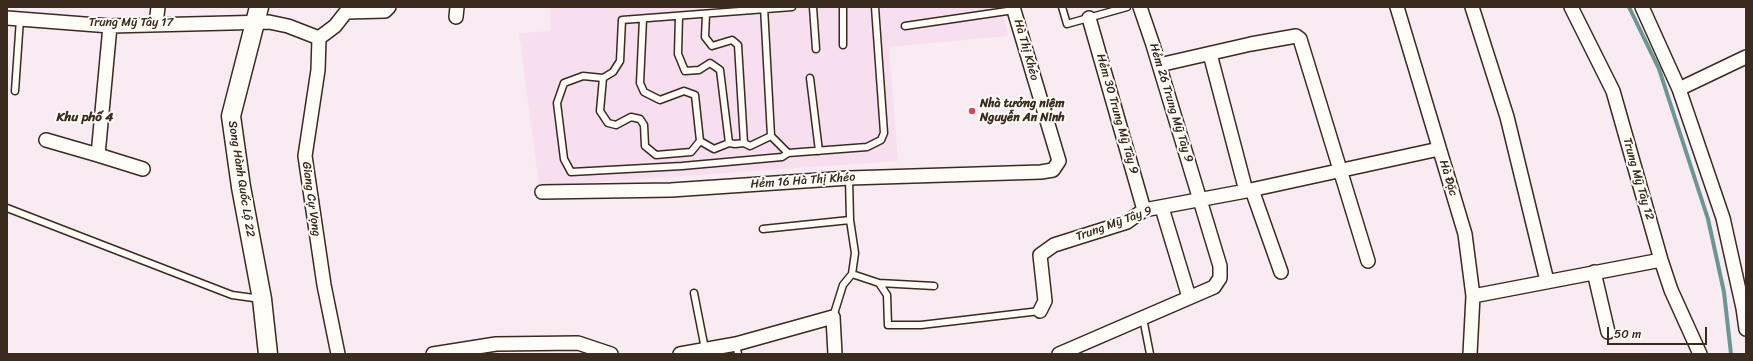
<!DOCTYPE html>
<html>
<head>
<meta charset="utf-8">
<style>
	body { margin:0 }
	#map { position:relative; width:1753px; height:361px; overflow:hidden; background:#f9ebf2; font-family:Sriracha,sans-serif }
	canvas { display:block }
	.frame { position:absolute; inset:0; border:8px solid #3b2a1e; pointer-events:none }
	.scale { position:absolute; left:1607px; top:327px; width:100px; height:18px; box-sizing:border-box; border:2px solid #3b2a1e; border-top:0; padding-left:5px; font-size:12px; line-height:14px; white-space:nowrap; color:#3b2a1e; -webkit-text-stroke:3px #fdfcf7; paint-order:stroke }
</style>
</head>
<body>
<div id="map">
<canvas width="1753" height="361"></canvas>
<div class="frame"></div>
<div class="scale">50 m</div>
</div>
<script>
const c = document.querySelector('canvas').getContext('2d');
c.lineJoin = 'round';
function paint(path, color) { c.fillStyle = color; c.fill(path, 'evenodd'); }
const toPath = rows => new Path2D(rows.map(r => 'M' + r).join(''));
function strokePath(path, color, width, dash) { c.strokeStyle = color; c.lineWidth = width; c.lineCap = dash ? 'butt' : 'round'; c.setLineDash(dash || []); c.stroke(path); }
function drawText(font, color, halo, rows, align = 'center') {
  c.font = font + ' Sriracha,sans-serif'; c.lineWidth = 4; c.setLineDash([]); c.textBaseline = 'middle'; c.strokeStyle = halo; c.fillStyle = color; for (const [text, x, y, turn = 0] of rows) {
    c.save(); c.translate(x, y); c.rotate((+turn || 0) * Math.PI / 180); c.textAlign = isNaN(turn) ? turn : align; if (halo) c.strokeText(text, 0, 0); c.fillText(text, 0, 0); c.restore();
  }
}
paint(toPath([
	[551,7,1001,7,1008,36,889,47,898,161,539,186,519,33,550,31]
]), '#f7dfef');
strokePath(toPath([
	[1629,7,1659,69,1708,219,1724,292,1731,354]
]), '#6c9694', 4);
const lane = toPath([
	[764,7,771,136,788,153],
	[792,7,622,20,620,61,613,72,603,78,583,76,564,83,557,103,564,159,571,172,682,166,782,157,788,153,867,147,881,140,884,133,875,7],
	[813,7,816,49],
	[843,7,843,45],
	[1062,7,1067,24,1127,7],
	[706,14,705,37,712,46,732,40,738,45,744,143,750,146,771,136],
	[679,16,678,54,685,71,699,70,710,63,720,70,729,143],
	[643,19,640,83,644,92,660,100,684,91,695,95,700,141,714,149,729,143,735,144,744,143],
	[905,26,1014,10],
	[603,78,600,111,608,123,616,125,631,117,640,119,644,125,645,146,656,155,691,152,700,141],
	[810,78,819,151],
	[15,91,20,19],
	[7,208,232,295,261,299],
	[763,229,850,220],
	[852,274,879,283,887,295,888,325,921,325,1040,311],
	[879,283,934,286],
	[694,293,705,349],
	[833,317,843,285,852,274,855,253,850,220,849,178],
	[1143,318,1150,354],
	[736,344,738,354]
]);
const street = toPath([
	[1397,7,1465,234,1473,296,1470,354],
	[1472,7,1507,117,1547,281],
	[1571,7,1613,91,1661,260,1671,290,1700,354],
	[1642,7,1679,89,1723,218,1743,308,1746,307],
	[456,17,457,7],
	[7,18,110,26,269,22,288,26,319,38,318,70,305,156,324,285,338,354],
	[1089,18,1144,210],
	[156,24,158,7],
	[110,26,98,155,143,169],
	[319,38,335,26,346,12,385,11,389,7],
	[1210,54,1246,191],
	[1159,65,1251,44,1296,36,1300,39,1368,261],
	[1679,89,1746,57],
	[46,140,98,155],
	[1252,190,1281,272],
	[542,192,671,190,849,178,1041,172,1053,170,1059,161,1013,7],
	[1162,208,1189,297],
	[1594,272,1608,332],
	[1473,296,1661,260],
	[1743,308,1746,329],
	[1040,311,1045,301,1040,255,1054,245,1127,222,1144,210,1246,191,1439,149],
	[433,354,496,344,578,343,611,354],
	[680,354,736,344,833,317,835,354],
	[1059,354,1214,287,1220,278,1220,266,1153,45,1140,7]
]);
const secondary = toPath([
	[259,7,231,116,241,187,262,299,268,354]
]);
strokePath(lane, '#3b2a1e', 9);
strokePath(street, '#3b2a1e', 16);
strokePath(secondary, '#3b2a1e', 21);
strokePath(lane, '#fdfcf7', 6);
strokePath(street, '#fdfcf7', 13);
strokePath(secondary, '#fdfcf7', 18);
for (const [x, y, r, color] of [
	[972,111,4,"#d1495b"]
]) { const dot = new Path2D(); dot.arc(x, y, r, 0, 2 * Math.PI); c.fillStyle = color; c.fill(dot); strokePath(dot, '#fdfcf7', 1.5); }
drawText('12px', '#3b2a1e', '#fdfcf7', [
	["Trung Mỹ Tây 17",131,23],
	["Hà Thị Khéo",1026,50,74],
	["Hẻm 26 Trung Mỹ Tây 9",1171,103,73],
	["Hẻm 30 Trung Mỹ Tây 9",1117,114,74],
	["Hà Đặc",1448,178,73],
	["Song Hành Quốc Lộ 22",241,179,81],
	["Trung Mỹ Tây 12",1638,179,74],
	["Hẻm 16 Hà Thị Khéo",803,181,-4],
	["Giang Cự Vọng",311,199,82],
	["Trung Mỹ Tây 9",1114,224,-20]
]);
drawText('bold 12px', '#3b2a1e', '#fdfcf7', [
	["Nhà tưởng niệm",980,104],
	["Nguyễn An Ninh",980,118]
], 'left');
drawText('bold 13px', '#3b2a1e', '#fdfcf7', [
	["Khu phố 4",85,118]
]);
</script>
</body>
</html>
